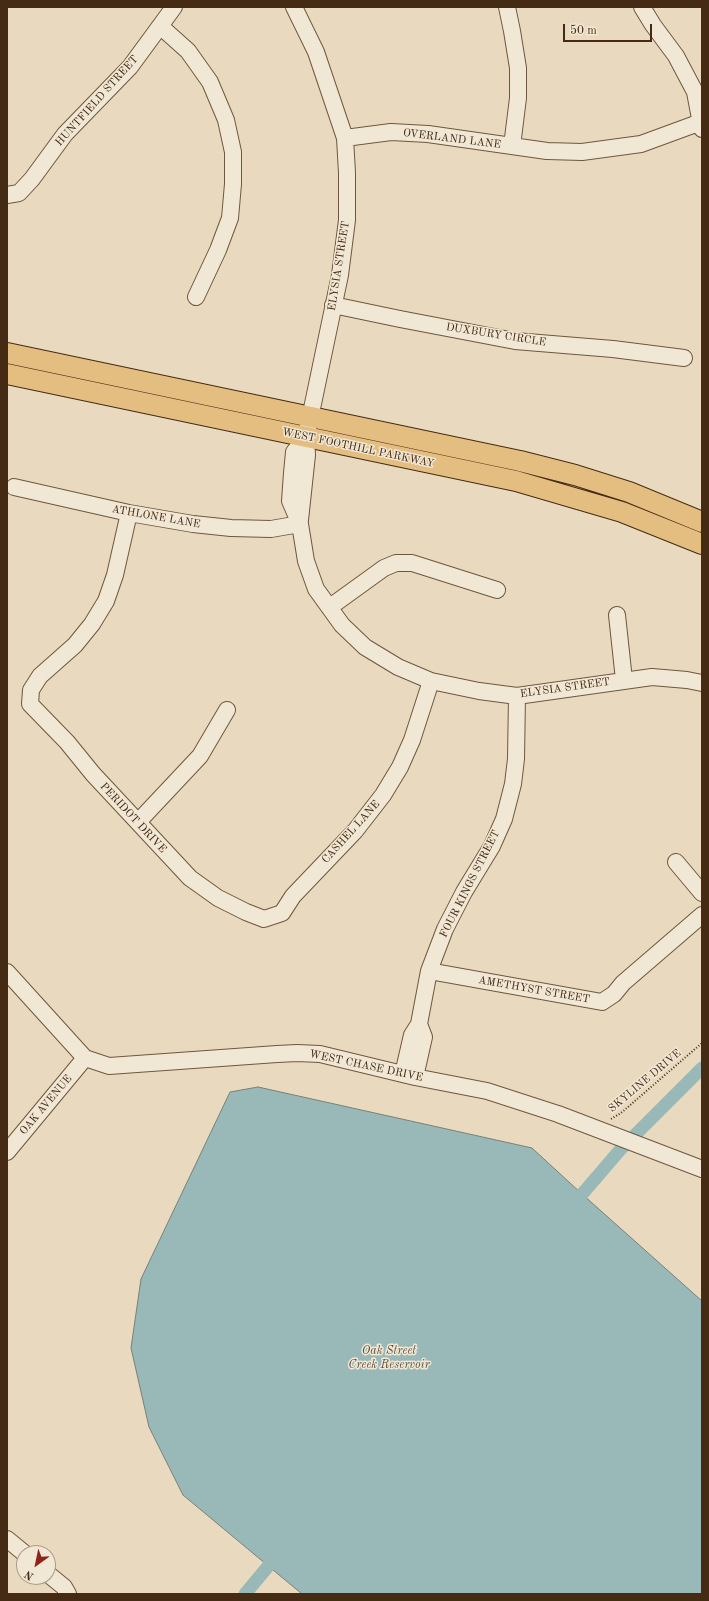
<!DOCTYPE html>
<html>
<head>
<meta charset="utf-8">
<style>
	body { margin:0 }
	#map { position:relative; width:709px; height:1601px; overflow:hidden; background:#e9dabf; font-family:"Old Standard TT",serif }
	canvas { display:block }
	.frame { position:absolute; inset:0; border:8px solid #452b13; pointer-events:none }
	.north { position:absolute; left:16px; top:1545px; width:40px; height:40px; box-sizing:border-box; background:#f1e7d5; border:1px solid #ac9c87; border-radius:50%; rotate:213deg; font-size:11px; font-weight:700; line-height:16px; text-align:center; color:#452b13 }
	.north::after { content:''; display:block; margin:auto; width:14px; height:18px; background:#8f2418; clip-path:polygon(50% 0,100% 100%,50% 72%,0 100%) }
	.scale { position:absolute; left:563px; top:24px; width:89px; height:18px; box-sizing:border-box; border:2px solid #452b13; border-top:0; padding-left:5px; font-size:12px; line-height:14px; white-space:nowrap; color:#452b13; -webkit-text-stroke:3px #f1e7d5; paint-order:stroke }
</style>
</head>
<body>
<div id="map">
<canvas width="709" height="1601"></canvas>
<div class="frame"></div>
<div class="north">N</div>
<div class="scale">50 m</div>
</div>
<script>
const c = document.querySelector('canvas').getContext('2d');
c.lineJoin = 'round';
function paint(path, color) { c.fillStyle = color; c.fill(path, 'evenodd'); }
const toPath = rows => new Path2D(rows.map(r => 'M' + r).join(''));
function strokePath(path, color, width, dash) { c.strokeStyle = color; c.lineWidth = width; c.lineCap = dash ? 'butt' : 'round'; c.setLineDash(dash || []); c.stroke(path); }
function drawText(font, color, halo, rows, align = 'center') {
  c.font = font + ' "Old Standard TT",serif'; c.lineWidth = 3; c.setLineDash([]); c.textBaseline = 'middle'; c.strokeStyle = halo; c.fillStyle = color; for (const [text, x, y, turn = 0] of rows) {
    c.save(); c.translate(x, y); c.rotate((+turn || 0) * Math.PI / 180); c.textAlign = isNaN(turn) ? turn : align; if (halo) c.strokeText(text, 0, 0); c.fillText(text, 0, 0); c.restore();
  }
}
const water = toPath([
	[258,1087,532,1148,582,1194,702,1301,702,1594,302,1594,183,1495,149,1427,131,1348,141,1279,230,1092,258,1087]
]);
paint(water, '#99b9b8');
strokePath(water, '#778076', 1);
strokePath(toPath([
	[571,1207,620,1150,702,1068],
	[245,1594,280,1552]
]), '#99b9b8', 13);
const minor = toPath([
	[294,7,316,52,345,138,347,173,347,220,340,275,306,437,307,455,300,520],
	[507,7,512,31,518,68,518,98,512,146],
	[642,7,653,25,676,56,695,92,702,129],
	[160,26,188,51,210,82,226,120,233,152,233,184,230,218,218,250,196,297],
	[345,138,391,132,428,134,547,151,582,152,641,144,701,122],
	[7,195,19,193,32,179,65,134,130,67,174,7],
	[333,305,400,319,515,341,613,349,684,358],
	[306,437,294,452,292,473,290,501,300,524,306,561,316,589,342,625,365,647,398,667,431,681,479,691,517,696,652,677,687,680,702,683],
	[14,487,129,513,193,524,231,528,271,529,300,524],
	[129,513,115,575,106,601,92,624,75,645,40,676,31,690,30,704,67,742,93,774,190,878,218,898,246,912,264,919,282,913,293,896,355,831,383,795,400,767,412,740,431,681],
	[330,607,384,568,396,563,412,563,497,590],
	[617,615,624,680],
	[138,822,200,756,227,710],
	[676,862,702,893],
	[429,971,602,1002,614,994,623,983,702,915],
	[7,972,85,1058,109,1066,277,1054,297,1053,320,1054,415,1077,487,1091,558,1114,702,1169],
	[403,1074,412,1035,419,1024,429,971,445,929,464,892,492,846,504,819,513,784,516,759,517,696],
	[415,1077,424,1037,419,1024],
	[7,1152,85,1058],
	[7,1539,24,1553],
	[48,1574,64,1587,68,1594]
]);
const major = toPath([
	[7,353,520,461,575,475,629,492,702,522],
	[7,374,516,481,622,512,702,544]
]);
strokePath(minor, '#6e573e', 18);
strokePath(major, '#452b13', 22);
strokePath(toPath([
	[611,1119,621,1113,702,1043]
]), '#452b13', 2, [1, 2]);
strokePath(minor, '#f1e7d5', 16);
strokePath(major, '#e4bd80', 20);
drawText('11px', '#452b13', '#f1e7d5', [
	["HUNTFIELD STREET",97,101,-48],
	["OVERLAND LANE",452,139,7],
	["ELYSIA STREET",339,266,-81],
	["DUXBURY CIRCLE",496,335,9],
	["WEST FOOTHILL PARKWAY",358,448,12],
	["ATHLONE LANE",156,517,10],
	["ELYSIA STREET",565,688,-8],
	["PERIDOT DRIVE",133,818,47],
	["CASHEL LANE",351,832,-48],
	["FOUR KINGS STREET",470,884,-63],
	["AMETHYST STREET",534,990,10],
	["WEST CHASE DRIVE",366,1066,12],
	["SKYLINE DRIVE",645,1081,-40],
	["OAK AVENUE",46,1105,-50]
]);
drawText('italic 12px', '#5a4e3c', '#f1e7d5', [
	["Oak Street",389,1351],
	["Creek Reservoir",389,1365]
]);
</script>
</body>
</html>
